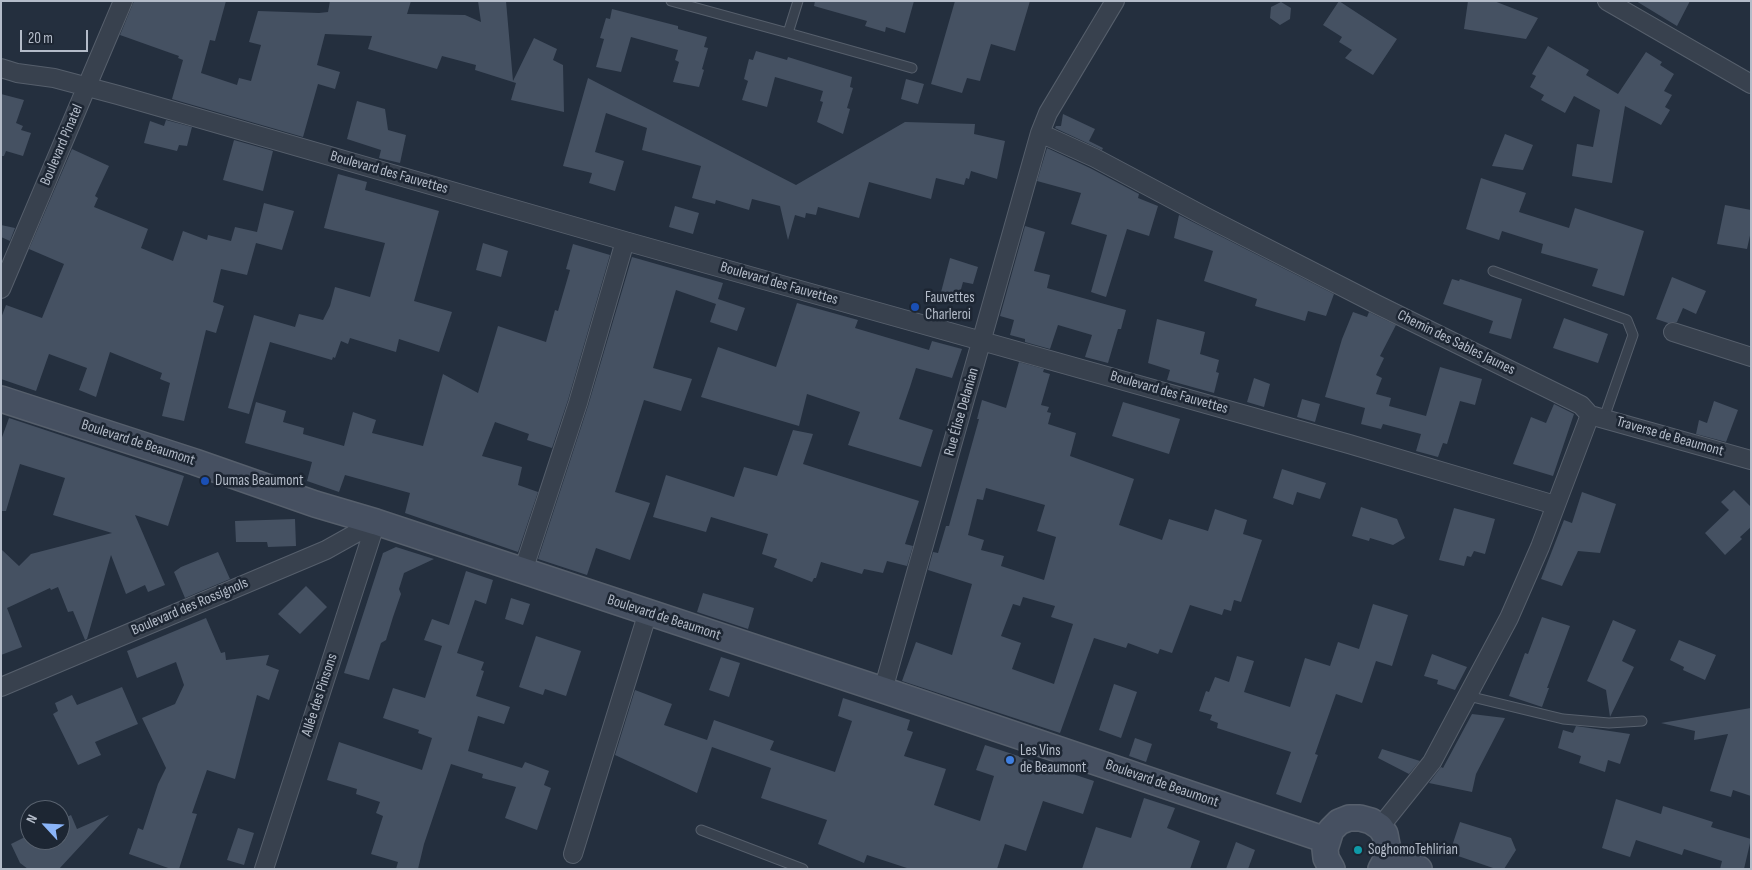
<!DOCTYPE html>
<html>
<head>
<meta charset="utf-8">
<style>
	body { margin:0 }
	#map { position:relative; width:1752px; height:870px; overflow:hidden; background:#242f3e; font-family:"Sofia Sans Condensed",sans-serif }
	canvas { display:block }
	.frame { position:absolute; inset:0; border:2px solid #b4bcc9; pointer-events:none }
	.north { position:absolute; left:20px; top:800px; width:50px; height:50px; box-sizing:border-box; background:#1d2633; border:1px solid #59626f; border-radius:50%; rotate:295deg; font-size:14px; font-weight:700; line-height:20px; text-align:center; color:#b4bcc9 }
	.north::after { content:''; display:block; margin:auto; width:18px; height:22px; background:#8ab4f8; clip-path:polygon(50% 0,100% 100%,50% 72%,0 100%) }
	.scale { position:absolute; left:20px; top:30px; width:68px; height:22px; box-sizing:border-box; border:2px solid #b4bcc9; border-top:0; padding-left:6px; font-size:15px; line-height:18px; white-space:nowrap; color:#b4bcc9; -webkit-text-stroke:4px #1d2633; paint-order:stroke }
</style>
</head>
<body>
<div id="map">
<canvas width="1752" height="870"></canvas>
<div class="frame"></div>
<div class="north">N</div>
<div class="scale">20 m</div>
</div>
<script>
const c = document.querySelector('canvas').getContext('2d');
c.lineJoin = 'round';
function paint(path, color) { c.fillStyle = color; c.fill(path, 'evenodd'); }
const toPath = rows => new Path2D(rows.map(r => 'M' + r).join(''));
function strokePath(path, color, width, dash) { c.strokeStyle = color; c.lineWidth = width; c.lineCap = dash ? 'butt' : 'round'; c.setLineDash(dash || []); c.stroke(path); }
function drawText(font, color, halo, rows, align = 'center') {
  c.font = font + ' "Sofia Sans Condensed",sans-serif'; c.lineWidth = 5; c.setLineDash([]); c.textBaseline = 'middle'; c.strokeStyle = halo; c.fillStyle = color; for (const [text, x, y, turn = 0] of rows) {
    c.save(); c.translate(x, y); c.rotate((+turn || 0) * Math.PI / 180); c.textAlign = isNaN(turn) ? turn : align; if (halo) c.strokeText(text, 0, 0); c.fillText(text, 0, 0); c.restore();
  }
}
paint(toPath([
	[134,1,226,1,215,41,210,40,201,73,237,85,239,78,251,81,261,45,249,42,258,11,319,13,328,12,330,1,411,1,407,14,465,15,481,22,478,1,506,1,513,81,534,38,557,49,553,60,563,65,564,112,511,100,516,83,475,70,476,65,442,56,437,69,368,49,372,36,325,34,317,65,340,72,335,89,318,84,303,137,172,99,183,60,178,58,179,56,120,35],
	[815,1,914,1,905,33,886,27,885,32,865,26,867,21,814,6],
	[955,1,1030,1,1015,51,991,44,980,81,967,78,962,93,931,84],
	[1339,1,1397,39,1373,75,1345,58,1352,50,1339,42,1342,37,1323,25],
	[1468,1,1494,1,1538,18,1526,39,1464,29],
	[1636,1,1690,1,1677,26],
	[1281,2,1291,8,1290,19,1280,25,1270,18,1271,7],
	[612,9,678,26,678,29,707,37,704,47,708,48,702,69,704,70,699,87,673,82,679,62,675,60,678,50,631,37,621,72,596,67,604,39,600,38,606,18,610,19],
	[1548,46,1589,70,1586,75,1618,94,1646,52,1662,62,1660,65,1674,74,1664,91,1672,95,1665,107,1670,110,1661,125,1625,106,1612,183,1572,176,1577,144,1593,147,1600,110,1574,96,1565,113,1541,100,1544,95,1530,87,1536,76,1532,74],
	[756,51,787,60,788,57,852,77,850,87,853,88,847,108,850,109,843,134,817,122,823,102,820,101,823,91,775,77,767,107,742,100,748,81,744,79,749,59,753,60],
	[588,78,796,185,905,122,975,124,974,134,1005,141,997,179,971,171,969,179,966,178,964,185,936,178,931,199,869,182,859,218,818,207,816,215,806,213,805,218,795,215,788,240,780,206,752,199,749,210,716,200,715,204,692,198,701,166,642,150,647,128,606,113,595,152,624,161,615,191,589,183,592,173,563,166],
	[906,79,924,84,918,104,901,99],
	[1,94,24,100,16,123,23,126,21,130,31,133,23,156,6,151,4,156,1,156],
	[357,101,385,109,388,130,406,135,400,163,379,158,381,150,347,139],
	[1063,114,1095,129,1089,141,1103,148,1102,150,1055,128,1056,126,1061,126],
	[166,120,192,127,187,146,179,145,177,151,144,143,150,121,164,126],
	[1505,134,1533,145,1523,170,1492,166],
	[234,140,273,151,263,191,223,180],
	[1047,148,1090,168,1139,194,1138,198,1158,206,1149,236,1127,229,1106,297,1091,292,1107,235,1071,224,1081,193,1037,181],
	[72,149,109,166,95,196,98,198,94,207,148,229,141,248,173,261,183,231,207,240,208,235,231,241,235,227,257,232,264,203,294,211,282,250,256,243,247,275,221,269,213,302,224,306,216,333,206,330,184,421,162,416,170,383,160,379,162,373,110,352,96,397,79,390,87,368,49,354,36,391,1,379,1,318,6,305,42,318,64,264,29,249],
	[338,174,367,182,365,190,439,211,414,301,452,312,439,352,399,339,396,352,350,338,348,344,341,341,335,358,333,357,332,360,270,342,249,414,228,408,254,315,295,327,299,314,323,320,330,306,335,287,370,297,385,243,324,228],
	[1481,178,1526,193,1519,212,1569,228,1575,208,1644,231,1624,296,1592,286,1598,269,1541,253,1543,244,1502,231,1499,240,1466,229],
	[1725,205,1751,210,1751,231,1747,249,1717,244],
	[675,206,699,213,693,234,669,227],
	[1179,215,1334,294,1326,316,1308,311,1305,321,1255,306,1257,299,1204,281,1213,251,1174,238],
	[1,225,15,228,10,241,1,237],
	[1025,226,1045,232,1034,271,1050,275,1047,288,1126,310,1121,329,1118,329,1108,363,1085,357,1092,335,1058,325,1050,349,1025,342,1025,339,1010,335,1014,320,1000,316],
	[483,243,508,251,501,277,476,270],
	[573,244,610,255,568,400,552,448,527,440,529,434,495,422,482,456,522,467,518,485,538,492,518,552,405,513,410,493,345,475,339,492,307,481,312,462,245,443,256,402,286,411,283,422,304,428,303,434,344,446,353,412,376,420,372,433,423,446,443,374,478,393,498,326,546,342,555,310,558,311,570,270,566,269],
	[632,257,723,283,718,299,745,308,737,331,710,322,716,304,676,290,653,368,692,379,681,411,644,400,615,492,650,503,630,560,596,548,587,575,538,559,588,406],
	[950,258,978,267,973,284,963,282,958,300,940,296],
	[1672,277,1706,291,1696,314,1683,308,1677,322,1668,323,1656,319],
	[1452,279,1459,281,1460,279,1522,299,1511,339,1489,333,1493,321,1443,304],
	[797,303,858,320,855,328,929,350,932,341,962,349,952,378,916,368,910,387,899,419,933,430,921,467,848,445,860,412,807,394,799,426,701,397,718,347,776,367],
	[1353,312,1367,317,1369,312,1396,325,1380,356,1384,358,1376,375,1382,378,1376,394,1391,398,1389,406,1426,416,1440,367,1482,379,1475,405,1460,401,1447,444,1443,443,1438,457,1416,451,1421,434,1383,424,1381,429,1361,424,1365,408,1325,397,1342,339],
	[1564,318,1608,334,1598,363,1553,348],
	[1157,319,1205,332,1200,354,1219,360,1216,372,1219,373,1214,393,1167,380,1170,370,1148,363],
	[1019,362,1044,369,1043,372,1050,374,1041,405,1049,407,1047,412,1051,413,1048,424,1076,433,1070,456,1134,479,1119,525,1162,540,1169,519,1208,531,1215,509,1247,520,1243,534,1262,540,1241,602,1234,600,1231,611,1224,609,1222,615,1190,605,1172,653,1160,649,1158,654,1128,643,1126,648,1094,638,1060,733,902,681,916,642,952,655,972,584,928,570,933,552,938,553,946,526,949,526,979,419,977,419,982,400,1006,408],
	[986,488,1045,505,1037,531,1056,537,1044,580,1001,566,1004,556,981,550,984,540,968,535,977,499,983,500],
	[1023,597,1055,606,1051,617,1073,624,1054,684,1012,669,1021,643,1001,636,1013,604,1020,606],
	[1254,378,1270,384,1264,407,1247,402],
	[1302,399,1320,404,1315,422,1297,417],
	[1714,401,1738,410,1726,442,1696,434,1699,420,1707,423],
	[1123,402,1180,419,1169,454,1112,436],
	[1554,404,1574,414,1553,476,1513,464,1531,417,1546,423],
	[9,418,184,476,168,526,135,515,165,585,148,592,145,585,126,594,111,555,87,639,85,640,73,611,68,612,58,587,51,590,50,588,7,608,22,647,1,655,1,549,19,566,31,554,112,533,53,515,65,478,20,464,6,511,1,511,1,440],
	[793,430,813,434,803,464,919,501,905,544,913,546,907,566,887,561,883,573,864,569,862,574,821,562,816,578,814,578,812,582,774,567,777,559,762,554,768,534,711,517,706,532,653,517,666,475,734,497,744,467,777,476],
	[1282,469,1326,483,1320,499,1297,492,1293,505,1273,498],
	[1734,490,1751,507,1751,527,1740,537,1742,539,1725,555,1705,533,1729,510,1721,502],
	[1582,492,1616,504,1600,553,1578,551,1562,586,1541,579,1564,520,1572,523],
	[1361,507,1397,519,1405,538,1393,545,1370,538,1369,541,1352,536],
	[1454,508,1495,519,1485,554,1474,551,1471,557,1467,556,1464,566,1439,560],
	[295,519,296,546,268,547,267,542,236,542,235,521],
	[396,547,434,559,404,573,399,589,401,594,393,617,386,640,381,643,369,680,344,673,383,553],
	[218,552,230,579,185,598,174,572,181,567],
	[466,571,493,580,486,604,475,600,457,653,484,662,481,670,484,671,476,696,510,707,504,724,478,716,468,751,522,768,525,762,549,771,544,785,551,788,537,830,505,818,516,787,482,778,483,774,451,764,424,844,418,869,396,869,398,862,371,854,383,816,376,813,380,802,356,794,357,789,327,780,339,742,422,770,432,738,418,733,419,730,383,718,393,688,425,698,442,646,424,640,432,619,449,625],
	[306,586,327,607,300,634,278,614],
	[703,593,754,608,748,629,697,612],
	[511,598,530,604,523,625,505,619],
	[1373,604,1408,615,1392,666,1376,661,1362,703,1336,694,1315,754,1318,755,1301,803,1276,794,1291,752,1217,728,1218,723,1210,720,1212,715,1199,711,1206,691,1209,692,1215,677,1229,682,1237,656,1254,661,1244,692,1290,707,1305,658,1330,666,1338,642,1359,649],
	[1542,617,1570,626,1547,688,1549,688,1542,707,1509,696,1525,653,1528,654],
	[206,618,221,653,225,652,226,660,269,655,266,665,279,670,269,700,257,695,235,779,207,770,192,813,197,814,179,869,171,869,129,854,138,828,143,830,158,784,166,768,142,718,175,704,184,685,176,662,137,678,127,651],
	[1613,620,1636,630,1622,661,1634,667,1610,717,1606,690,1587,681],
	[536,636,581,651,566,696,545,689,543,695,519,687],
	[1679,640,1716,655,1705,680,1683,670,1684,667,1670,660],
	[1432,654,1467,667,1455,690,1437,684,1438,680,1424,676],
	[721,657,740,663,729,697,709,690],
	[1114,684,1137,692,1121,738,1099,730],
	[122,687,138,724,95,742,101,755,78,765,53,714,58,711,55,703,72,695,77,705],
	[635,690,672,704,664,725,707,740,714,720,774,741,770,750,835,772,852,721,838,716,843,698,910,720,907,730,913,732,904,756,946,769,934,805,980,821,994,776,976,770,985,745,1094,781,1083,814,1043,801,1026,851,1005,844,997,869,910,869,867,855,864,863,818,844,827,820,761,798,771,768,712,747,697,793,615,755],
	[1751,708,1751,796,1733,790,1731,797,1710,791,1728,734,1694,740,1695,731,1661,723],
	[1472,714,1505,718,1476,774,1472,792,1429,783,1441,767,1443,768],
	[1576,726,1630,734,1620,764,1608,760,1605,772,1579,763,1581,756,1558,748,1563,730,1573,733],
	[1135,738,1152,744,1146,762,1129,756],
	[1382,749,1420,761,1409,774,1378,758],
	[1144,798,1175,808,1167,828,1200,841,1190,869,1082,869,1096,827,1131,838],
	[1616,799,1661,814,1663,806,1713,822,1711,827,1751,839,1744,869,1720,869,1722,861,1684,849,1682,855,1636,840,1630,857,1602,848],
	[71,815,77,829,109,815,59,869,28,869,20,863,11,844,27,836,26,835,30,833,30,840,60,840,60,820],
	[1460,822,1511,838,1516,850,1504,869,1496,869,1458,856,1459,852,1451,849],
	[238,828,254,833,244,865,227,860],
	[1236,842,1255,850,1248,869,1226,869]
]), '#455162');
const lane = toPath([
	[671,1,788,33,798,1],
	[788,33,912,68],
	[1493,271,1627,320,1633,335,1604,418],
	[1468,696,1563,719,1609,723,1642,721],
	[701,830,803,869]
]);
const street = toPath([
	[1115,1,1048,113,1040,133,1095,158,1206,217,1376,304,1581,405,1590,415],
	[1607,1,1751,84],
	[1,68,17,73,54,78,118,95,625,241,1349,444,1555,505],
	[1,289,123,1],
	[1673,332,1751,357],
	[1590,415,1751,460],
	[523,571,578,403,625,241],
	[1,687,326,550,376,522],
	[883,690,1040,133],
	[1380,827,1432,762,1509,618,1540,547,1590,415],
	[573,854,648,612],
	[264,869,376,522]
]);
const secondary = toPath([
	[1,399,195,462,315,504,376,522,883,690,1326,840],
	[1387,858,1419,869],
	[1332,869,1326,858,1325,849,1331,830,1339,822,1349,818,1360,818,1371,821,1380,827,1385,834,1388,850,1387,858,1381,869]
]);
strokePath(lane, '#565f6c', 11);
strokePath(street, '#565f6c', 20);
strokePath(secondary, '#565f6c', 28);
strokePath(lane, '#38414e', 9);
strokePath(street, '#38414e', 18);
strokePath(secondary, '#465061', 25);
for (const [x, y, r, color] of [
	[915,307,5,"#1a4fb4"],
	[205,481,5,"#1a4fb4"],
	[1010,760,5,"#3f7fe0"],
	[1358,850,5,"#0f9aa8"]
]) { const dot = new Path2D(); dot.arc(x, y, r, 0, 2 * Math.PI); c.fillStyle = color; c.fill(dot); strokePath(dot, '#1d2633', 2); }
drawText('15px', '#b4bcc9', '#1d2633', [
	["Boulevard Pinatel",62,145,-67],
	["Boulevard des Fauvettes",389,173,16],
	["Boulevard des Fauvettes",779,284,16],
	["Chemin des Sables Jaunes",1456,343,26],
	["Boulevard des Fauvettes",1169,393,16],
	["Rue Élise Delanian",962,412,-74],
	["Traverse de Beaumont",1670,437,16],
	["Boulevard de Beaumont",138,443,18],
	["Boulevard des Rossignols",190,607,-23],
	["Boulevard de Beaumont",664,618,18],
	["Allée des Pinsons",320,695,-72],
	["Boulevard de Beaumont",1162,784,19]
]);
drawText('15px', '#b4bcc9', '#1d2633', [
	["Fauvettes",925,298],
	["Charleroi",925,315],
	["Dumas Beaumont",215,481],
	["Les Vins",1020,751],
	["de Beaumont",1020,768],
	["SoghomoTehlirian",1368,850]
], 'left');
</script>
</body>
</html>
